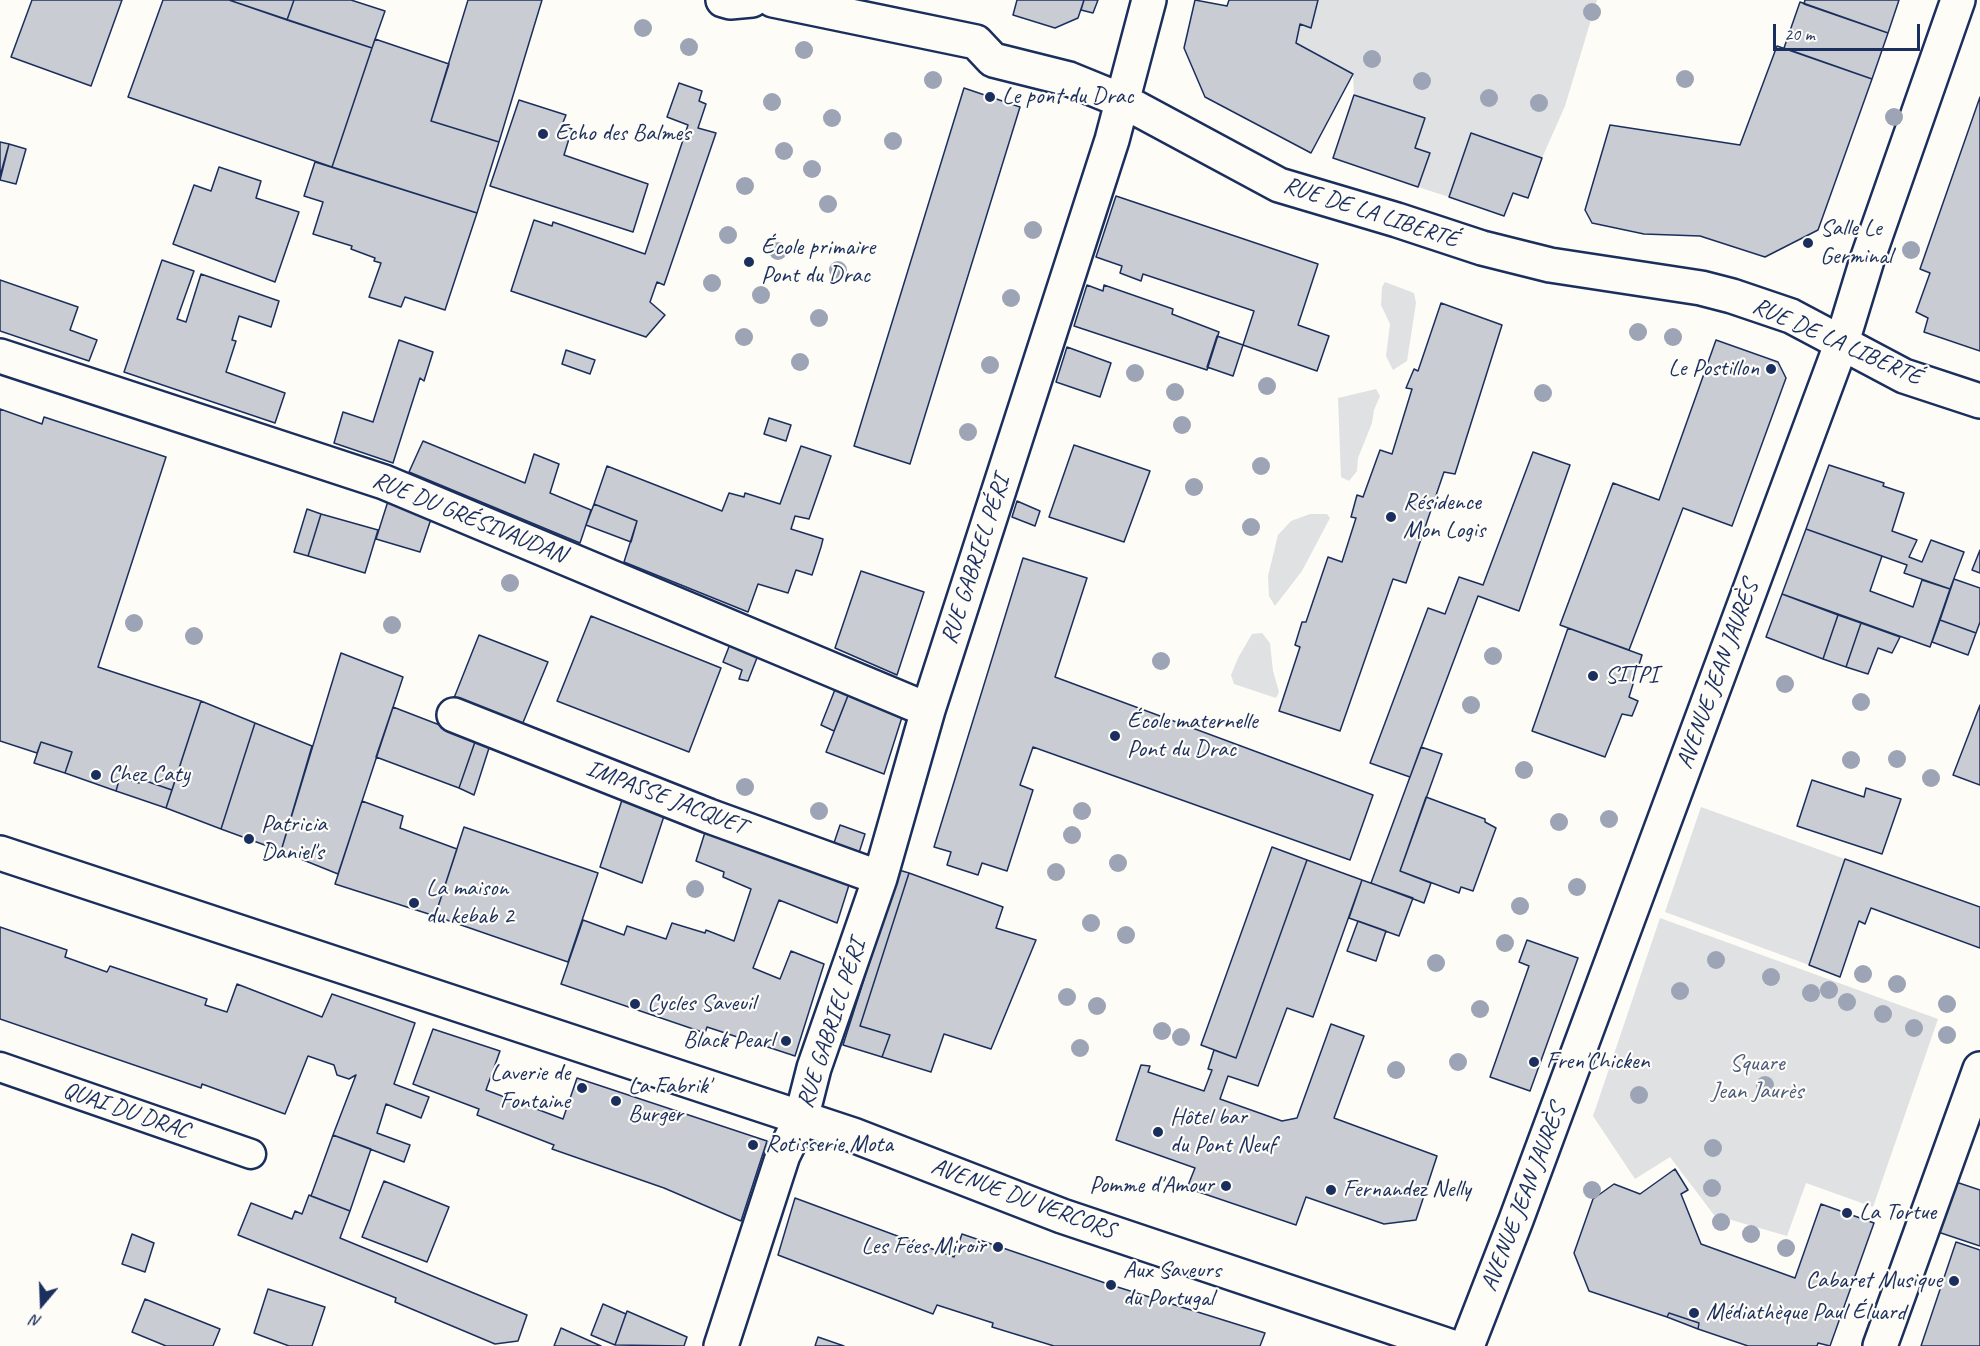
<!DOCTYPE html>
<html>
<head>
<meta charset="utf-8">
<style>
	body { margin:0 }
	#map { position:relative; width:1980px; height:1346px; overflow:hidden; background:#fdfcf7; font-family:Caveat,sans-serif }
	canvas { display:block }
	.north { position:absolute; left:12px; top:1274px; width:60px; height:60px; -webkit-text-stroke:4px #fdfcf7; paint-order:stroke; rotate:199deg; font-size:16px; font-weight:700; line-height:24px; text-align:center; color:#1b2f5e }
	.north::after { content:''; display:block; margin:auto; width:21px; height:27px; background:#1b2f5e; clip-path:polygon(50% 0,100% 100%,50% 72%,0 100%) }
	.scale { position:absolute; left:1773px; top:24px; width:147px; height:27px; box-sizing:border-box; border:3px solid #1b2f5e; border-top:0; padding-left:8px; font-size:18px; line-height:21px; white-space:nowrap; color:#1b2f5e; -webkit-text-stroke:4px #fdfcf7; paint-order:stroke }
</style>
</head>
<body>
<div id="map">
<canvas width="1980" height="1346"></canvas>
<div class="north">N</div>
<div class="scale">20 m</div>
</div>
<script>
const c = document.querySelector('canvas').getContext('2d');
c.lineJoin = 'round';
function paint(path, color) { c.fillStyle = color; c.fill(path, 'evenodd'); }
const toPath = rows => new Path2D(rows.map(r => 'M' + r).join(''));
function strokePath(path, color, width, dash) { c.strokeStyle = color; c.lineWidth = width; c.lineCap = dash ? 'butt' : 'round'; c.setLineDash(dash || []); c.stroke(path); }
function drawText(font, color, halo, rows, align = 'center') {
  c.font = font + ' Caveat,sans-serif'; c.lineWidth = 4.5; c.setLineDash([]); c.textBaseline = 'middle'; c.strokeStyle = halo; c.fillStyle = color; for (const [text, x, y, turn = 0] of rows) {
    c.save(); c.translate(x, y); c.rotate((+turn || 0) * Math.PI / 180); c.textAlign = isNaN(turn) ? turn : align; if (halo) c.strokeText(text, 0, 0); c.fillText(text, 0, 0); c.restore();
  }
}
paint(toPath([
	[1318,0,1597,0,1565,106,1542,158,1471,133,1449,197,1418,187,1429,153,1415,148,1425,118,1354,95,1353,74,1296,43,1300,24,1311,28],
	[1385,282,1414,293,1416,303,1407,361,1393,370,1386,356,1390,324,1381,305,1382,287],
	[1376,389,1380,396,1374,410,1372,423,1358,458,1357,471,1349,481,1341,477,1338,398],
	[1310,514,1327,514,1330,518,1302,571,1275,606,1269,596,1268,576,1278,535,1291,521],
	[1262,633,1270,643,1273,671,1279,692,1276,698,1234,684,1231,675,1238,658,1252,634],
	[1701,807,1845,859,1809,965,1665,912],
	[1660,918,1938,1019,1873,1207,1806,1183,1787,1236,1714,1215,1670,1157,1635,1179,1593,1116]
]), '#e0e1e3');
const building = toPath([
	[32,0,122,0,91,86,11,57,32,0],
	[163,0,229,0,372,48,332,167,128,97,163,0],
	[229,0,294,0,287,20,229,0],
	[294,0,351,0,385,11,372,48,287,20,294,0],
	[468,0,542,0,499,142,431,121,468,0],
	[1017,0,1084,0,1078,18,1055,28,1013,15,1017,0],
	[1084,0,1098,0,1093,13,1081,10,1084,0],
	[1195,0,1227,6,1229,0,1318,0,1311,28,1300,24,1296,43,1353,74,1311,153,1205,97,1184,48,1195,0],
	[1805,0,1899,0,1888,33,1804,4,1805,0],
	[1800,2,1888,33,1872,79,1784,48,1800,2],
	[375,39,449,64,431,121,499,142,477,213,332,167,375,39],
	[1777,46,1872,79,1818,230,1765,257,1700,236,1644,234,1592,223,1585,210,1610,125,1740,145,1777,46],
	[679,83,702,91,699,101,706,104,698,128,716,133,664,285,657,282,650,302,665,315,646,337,511,291,534,220,552,226,553,222,645,254,688,125,667,117,679,83],
	[964,88,1020,107,910,464,854,446,964,88],
	[1354,95,1425,118,1415,148,1430,153,1418,187,1333,158,1354,95],
	[1980,97,1980,351,1924,332,1928,318,1916,312,1930,273,1920,269,1980,97],
	[519,100,566,115,562,125,572,129,564,155,648,184,633,232,490,186,519,100],
	[1471,133,1542,158,1528,198,1513,193,1504,216,1449,197,1471,133],
	[0,142,9,144,0,176,0,142],
	[9,144,26,149,16,184,0,180,9,144],
	[315,162,477,213,445,310,405,297,401,307,369,297,381,263,374,261,375,258,351,249,352,246,313,234,323,202,304,196,315,162],
	[219,167,261,181,256,198,299,212,275,282,173,244,194,185,211,191,219,167],
	[1116,196,1318,264,1298,325,1329,336,1317,371,1243,345,1254,311,1143,274,1141,281,1120,273,1122,266,1096,257,1116,196],
	[162,260,194,271,177,319,186,322,201,274,279,301,271,327,239,316,232,340,236,341,226,372,285,393,275,423,124,372,162,260],
	[0,280,78,307,70,330,97,340,89,361,0,331,0,280],
	[1087,285,1103,291,1104,285,1173,309,1172,314,1219,332,1207,370,1074,326,1087,285],
	[1441,303,1502,325,1455,474,1444,472,1406,583,1393,579,1340,731,1279,711,1300,647,1295,645,1302,622,1306,622,1328,557,1342,562,1356,518,1351,517,1357,495,1363,497,1380,450,1392,454,1412,389,1406,388,1414,369,1418,371,1441,303],
	[1217,336,1243,345,1233,376,1207,367,1217,336],
	[399,340,433,352,424,381,420,378,393,463,334,443,343,412,373,422,399,340],
	[1716,340,1778,362,1786,378,1732,526,1683,508,1629,650,1560,625,1613,483,1659,500,1716,340],
	[1067,347,1111,363,1100,397,1056,382,1067,347],
	[566,350,595,360,590,374,562,364,566,350],
	[0,409,42,424,44,417,166,457,98,667,201,701,172,790,140,779,139,783,120,777,116,791,65,773,72,752,41,742,37,753,0,741,0,409],
	[769,418,791,425,786,441,764,434,769,418],
	[423,441,525,483,534,454,559,464,550,493,591,510,580,543,409,472,423,441],
	[1074,445,1150,471,1124,542,1049,517,1074,445],
	[801,446,831,456,809,519,795,516,791,529,823,539,821,547,812,575,796,570,788,593,758,584,748,612,624,562,637,521,594,504,607,466,722,511,729,493,744,497,745,493,780,504,801,446],
	[1533,452,1570,465,1519,611,1478,596,1410,777,1370,763,1428,608,1445,614,1459,577,1483,585,1533,452],
	[1829,465,1884,483,1883,486,1904,493,1892,531,1917,540,1909,557,1922,562,1931,540,1964,552,1950,589,1904,573,1907,565,1806,529,1829,465],
	[389,498,432,516,420,552,376,539,389,498],
	[1017,501,1040,511,1035,526,1012,517,1017,501],
	[594,504,637,521,631,542,586,525,594,504],
	[307,509,321,514,308,556,294,552,307,509],
	[321,514,378,530,365,573,308,556,321,514],
	[1806,529,1882,556,1870,591,1913,607,1922,580,1950,589,1930,647,1782,594,1806,529],
	[1980,550,1980,573,1972,570,1980,550],
	[1023,558,1087,578,1055,677,1373,795,1350,860,1033,747,1020,785,1033,790,1007,871,982,863,978,875,947,865,951,852,934,847,1023,558],
	[861,571,924,592,897,675,835,648,861,571],
	[1954,579,1980,588,1980,622,1976,633,1940,620,1954,579],
	[1782,594,1838,615,1823,659,1766,637,1782,594],
	[1838,615,1861,623,1846,667,1823,659,1838,615],
	[591,616,721,668,689,752,557,701,591,616],
	[1940,620,1976,633,1968,655,1932,642,1940,620],
	[1861,623,1900,637,1892,653,1878,648,1868,674,1846,667,1861,623],
	[1568,628,1642,655,1629,697,1638,701,1632,716,1622,714,1605,757,1532,731,1568,628],
	[479,635,548,662,522,725,454,698,479,635],
	[732,639,760,650,748,681,739,679,742,670,723,662,732,639],
	[341,653,403,677,338,874,281,851,341,653],
	[836,687,849,693,834,731,821,725,836,687],
	[849,693,903,714,884,774,826,752,849,693],
	[201,701,255,723,221,829,166,808,201,701],
	[1980,705,1980,785,1953,775,1980,705],
	[393,707,476,739,459,788,376,757,393,707],
	[255,723,312,746,281,851,221,829,255,723],
	[476,739,490,745,474,795,459,788,476,739],
	[41,742,72,752,65,773,34,763,41,742],
	[1421,747,1442,754,1400,871,1431,883,1424,903,1371,883,1421,747],
	[120,777,139,783,140,779,172,790,166,808,116,791,120,777],
	[1812,780,1864,797,1866,788,1901,799,1882,854,1797,826,1812,780],
	[623,797,665,813,642,883,600,867,623,797],
	[1426,797,1485,819,1485,822,1496,828,1473,891,1461,887,1459,893,1400,871,1426,797],
	[362,801,403,816,400,828,457,849,435,916,335,884,362,801],
	[840,825,865,834,858,856,833,846,840,825],
	[464,827,598,873,568,962,435,916,464,827],
	[706,829,849,885,837,923,779,900,753,968,780,979,791,951,824,964,795,1056,707,1027,705,1033,561,984,583,920,624,935,627,926,666,939,672,923,705,933,706,930,734,941,751,889,723,877,724,872,696,861,706,829],
	[1272,847,1307,860,1236,1058,1201,1045,1272,847],
	[1845,859,1980,907,1980,948,1871,908,1865,924,1859,921,1840,977,1809,965,1845,859],
	[1307,860,1362,880,1313,1017,1287,1008,1258,1086,1228,1076,1220,1099,1282,1121,1297,1118,1331,1024,1364,1036,1334,1118,1437,1156,1416,1220,1384,1224,1306,1197,1296,1225,1187,1188,1195,1168,1116,1140,1141,1065,1150,1066,1148,1072,1204,1091,1212,1070,1208,1069,1214,1050,1236,1058,1307,860],
	[899,870,909,873,860,1026,890,1035,882,1057,843,1045,899,870],
	[909,873,1003,907,996,928,1036,940,991,1049,944,1034,931,1072,882,1057,890,1035,860,1026,909,873],
	[1362,880,1413,898,1399,936,1349,918,1362,880],
	[1358,921,1386,931,1376,961,1347,951,1358,921],
	[0,927,67,950,65,957,107,972,110,966,207,999,205,1005,227,1012,237,984,322,1017,332,994,415,1023,394,1084,429,1097,421,1118,386,1104,377,1133,410,1145,404,1162,333,1135,356,1075,349,1079,337,1075,334,1065,308,1056,285,1114,202,1084,201,1088,0,1019,0,927],
	[1527,940,1578,958,1530,1091,1490,1077,1529,966,1519,962,1527,940],
	[433,1029,500,1051,486,1090,563,1119,577,1078,767,1141,741,1221,664,1188,552,1149,554,1145,477,1115,479,1109,413,1084,433,1029],
	[333,1135,371,1149,350,1211,311,1196,333,1135],
	[1675,1169,1688,1190,1681,1194,1701,1244,1795,1278,1821,1204,1874,1223,1830,1346,1818,1343,1817,1346,1748,1346,1698,1329,1699,1323,1669,1313,1667,1317,1589,1291,1574,1253,1593,1199,1614,1184,1640,1194,1675,1169],
	[1950,1180,1980,1190,1980,1246,1932,1230,1950,1180],
	[384,1181,449,1207,427,1262,362,1237,384,1181],
	[309,1195,350,1211,340,1238,527,1315,518,1341,495,1344,395,1302,396,1298,238,1235,251,1203,292,1219,295,1211,302,1214,309,1195],
	[795,1198,954,1257,962,1234,1111,1285,1265,1333,1260,1346,1054,1346,992,1327,993,1323,937,1305,933,1314,778,1255,795,1198],
	[132,1234,154,1243,145,1272,122,1264,132,1234],
	[1956,1242,1980,1250,1980,1346,1921,1346,1956,1242],
	[268,1289,325,1307,312,1346,289,1346,254,1333,268,1289],
	[145,1299,220,1329,213,1346,166,1346,132,1332,145,1299],
	[603,1304,626,1314,615,1345,591,1335,603,1304],
	[627,1311,687,1337,684,1346,615,1345,627,1311],
	[1669,1313,1699,1323,1698,1329,1667,1317,1669,1313],
	[561,1328,601,1346,554,1346,561,1328],
	[818,1337,844,1346,815,1346,818,1337]
]);
paint(building, '#c9ccd3');
strokePath(building, '#1b2f5e', 1.5);
const lane = toPath([
	[0,1067,251,1154]
]);
const street = toPath([
	[723,0,730,2,752,0],
	[773,0,976,42,993,60,1069,79,1123,101,1279,185,1397,220,1482,248,1550,265,1701,288,1732,296,1791,316,1904,376,1980,401],
	[0,356,384,482,928,710],
	[454,715,709,816,880,878],
	[721,1346,783,1155,801,1119,814,1068,880,878,928,710,1112,140,1149,0],
	[1880,1346,1980,1069]
]);
const secondary = toPath([
	[0,853,853,1135,1062,1216,1449,1346],
	[1467,1346,1516,1220,1842,342,1867,260,1958,0]
]);
strokePath(lane, '#1b2f5e', 33);
strokePath(street, '#1b2f5e', 38);
strokePath(secondary, '#1b2f5e', 38);
strokePath(lane, '#fdfcf7', 28);
strokePath(street, '#fdfcf7', 33);
strokePath(secondary, '#fdfcf7', 33);
c.fillStyle = '#9ca4b5';
for (const [x, y] of [
	[1592,12],
	[643,28],
	[689,47],
	[804,50],
	[1372,59],
	[1685,79],
	[933,80],
	[1422,81],
	[1489,98],
	[772,102],
	[1539,103],
	[1894,117],
	[832,118],
	[893,141],
	[784,151],
	[812,169],
	[745,186],
	[828,204],
	[1033,230],
	[728,235],
	[1911,250],
	[778,251],
	[838,270],
	[712,283],
	[761,295],
	[1011,298],
	[819,318],
	[1638,332],
	[744,337],
	[1673,337],
	[800,362],
	[990,365],
	[1135,373],
	[1267,386],
	[1175,392],
	[1543,393],
	[1182,425],
	[968,432],
	[1261,466],
	[1194,487],
	[1251,527],
	[510,583],
	[134,623],
	[392,625],
	[194,636],
	[1493,656],
	[1161,661],
	[1785,684],
	[1861,702],
	[1471,705],
	[1897,759],
	[1851,760],
	[1524,770],
	[1931,778],
	[745,787],
	[819,811],
	[1082,811],
	[1609,819],
	[1559,822],
	[1072,835],
	[1118,863],
	[1056,872],
	[1577,887],
	[695,889],
	[1520,906],
	[1091,923],
	[1126,935],
	[1505,943],
	[1716,960],
	[1436,963],
	[1863,974],
	[1771,977],
	[1897,984],
	[1829,990],
	[1680,991],
	[1811,993],
	[1067,997],
	[1847,1002],
	[1947,1004],
	[1097,1006],
	[1480,1009],
	[1883,1014],
	[1914,1028],
	[1162,1031],
	[1947,1035],
	[1181,1037],
	[1080,1048],
	[1458,1062],
	[1396,1070],
	[1765,1085],
	[1639,1095],
	[1713,1148],
	[1712,1188],
	[1592,1190],
	[1721,1222],
	[1751,1234],
	[1786,1248]
]) { c.beginPath(); c.arc(x, y, 9, 0, 2 * Math.PI); c.fill(); }
for (const [x, y, r, color] of [
	[990,97,6,"#1b2f5e"],
	[543,134,6,"#1b2f5e"],
	[1808,243,6,"#1b2f5e"],
	[749,262,6,"#1b2f5e"],
	[1771,369,6,"#1b2f5e"],
	[1391,517,6,"#1b2f5e"],
	[1593,676,6,"#1b2f5e"],
	[1115,736,6,"#1b2f5e"],
	[96,775,6,"#1b2f5e"],
	[249,839,6,"#1b2f5e"],
	[414,903,6,"#1b2f5e"],
	[635,1004,6,"#1b2f5e"],
	[786,1041,6,"#1b2f5e"],
	[1534,1062,6,"#1b2f5e"],
	[582,1088,6,"#1b2f5e"],
	[616,1101,6,"#1b2f5e"],
	[1158,1132,6,"#1b2f5e"],
	[753,1145,6,"#1b2f5e"],
	[1226,1186,6,"#1b2f5e"],
	[1331,1190,6,"#1b2f5e"],
	[1847,1213,6,"#1b2f5e"],
	[998,1247,6,"#1b2f5e"],
	[1954,1281,6,"#1b2f5e"],
	[1111,1285,6,"#1b2f5e"],
	[1694,1313,6,"#1b2f5e"]
]) { const dot = new Path2D(); dot.arc(x, y, r, 0, 2 * Math.PI); c.fillStyle = color; c.fill(dot); strokePath(dot, '#fdfcf7', 2); }
drawText('24px', '#1b2f5e', '#fdfcf7', [
	["Le pont du Drac",1002,97],
	["Echo des Balmes",555,134],
	["Salle Le",1820,229],
	["Germinal",1820,257],
	["École primaire",761,248],
	["Pont du Drac",761,276],
	["Le Postillon",1759,369,"right"],
	["Résidence",1403,503],
	["Mon Logis",1403,531],
	["SITPI",1605,676],
	["École maternelle",1127,722],
	["Pont du Drac",1127,750],
	["Chez Caty",108,775],
	["Patricia",261,825],
	["Daniel's",261,853],
	["La maison",426,889],
	["du kebab 2",426,917],
	["Cycles Saveuil",647,1004],
	["Black Pearl",774,1041,"right"],
	["Fren'Chicken",1546,1062],
	["Laverie de",570,1074,"right"],
	["Fontaine",570,1102,"right"],
	["La Fabrik'",628,1087],
	["Burger",628,1115],
	["Hôtel bar",1170,1118],
	["du Pont Neuf",1170,1146],
	["Rotisserie Mota",765,1145],
	["Pomme d'Amour",1214,1186,"right"],
	["Fernandez Nelly",1343,1190],
	["La Tortue",1859,1213],
	["Les Fées Miroir",986,1247,"right"],
	["Aux Saveurs",1123,1271],
	["du Portugal",1123,1299],
	["Cabaret Musique",1942,1281,"right"],
	["Médiathèque Paul Éluard",1706,1313]
], 'left');
drawText('24px', '#1b2f5e', '#fdfcf7', [
	["RUE DE LA LIBERTÉ",1371,213,18],
	["RUE DE LA LIBERTÉ",1837,342,24],
	["RUE DU GRÉSIVAUDAN",469,518,22],
	["RUE GABRIEL PÉRI",976,560,-72],
	["AVENUE JEAN JAURÈS",1718,675,-70],
	["IMPASSE JACQUET",666,798,21],
	["RUE GABRIEL PÉRI",832,1024,-72],
	["QUAI DU DRAC",126,1111,19],
	["AVENUE JEAN JAURÈS",1524,1198,-69],
	["AVENUE DU VERCORS",1023,1199,20]
]);
drawText('24px', '#4c5c7f', '#fdfcf7', [
	["Square",1757,1064],
	["Jean Jaurès",1757,1092]
]);
</script>
</body>
</html>
